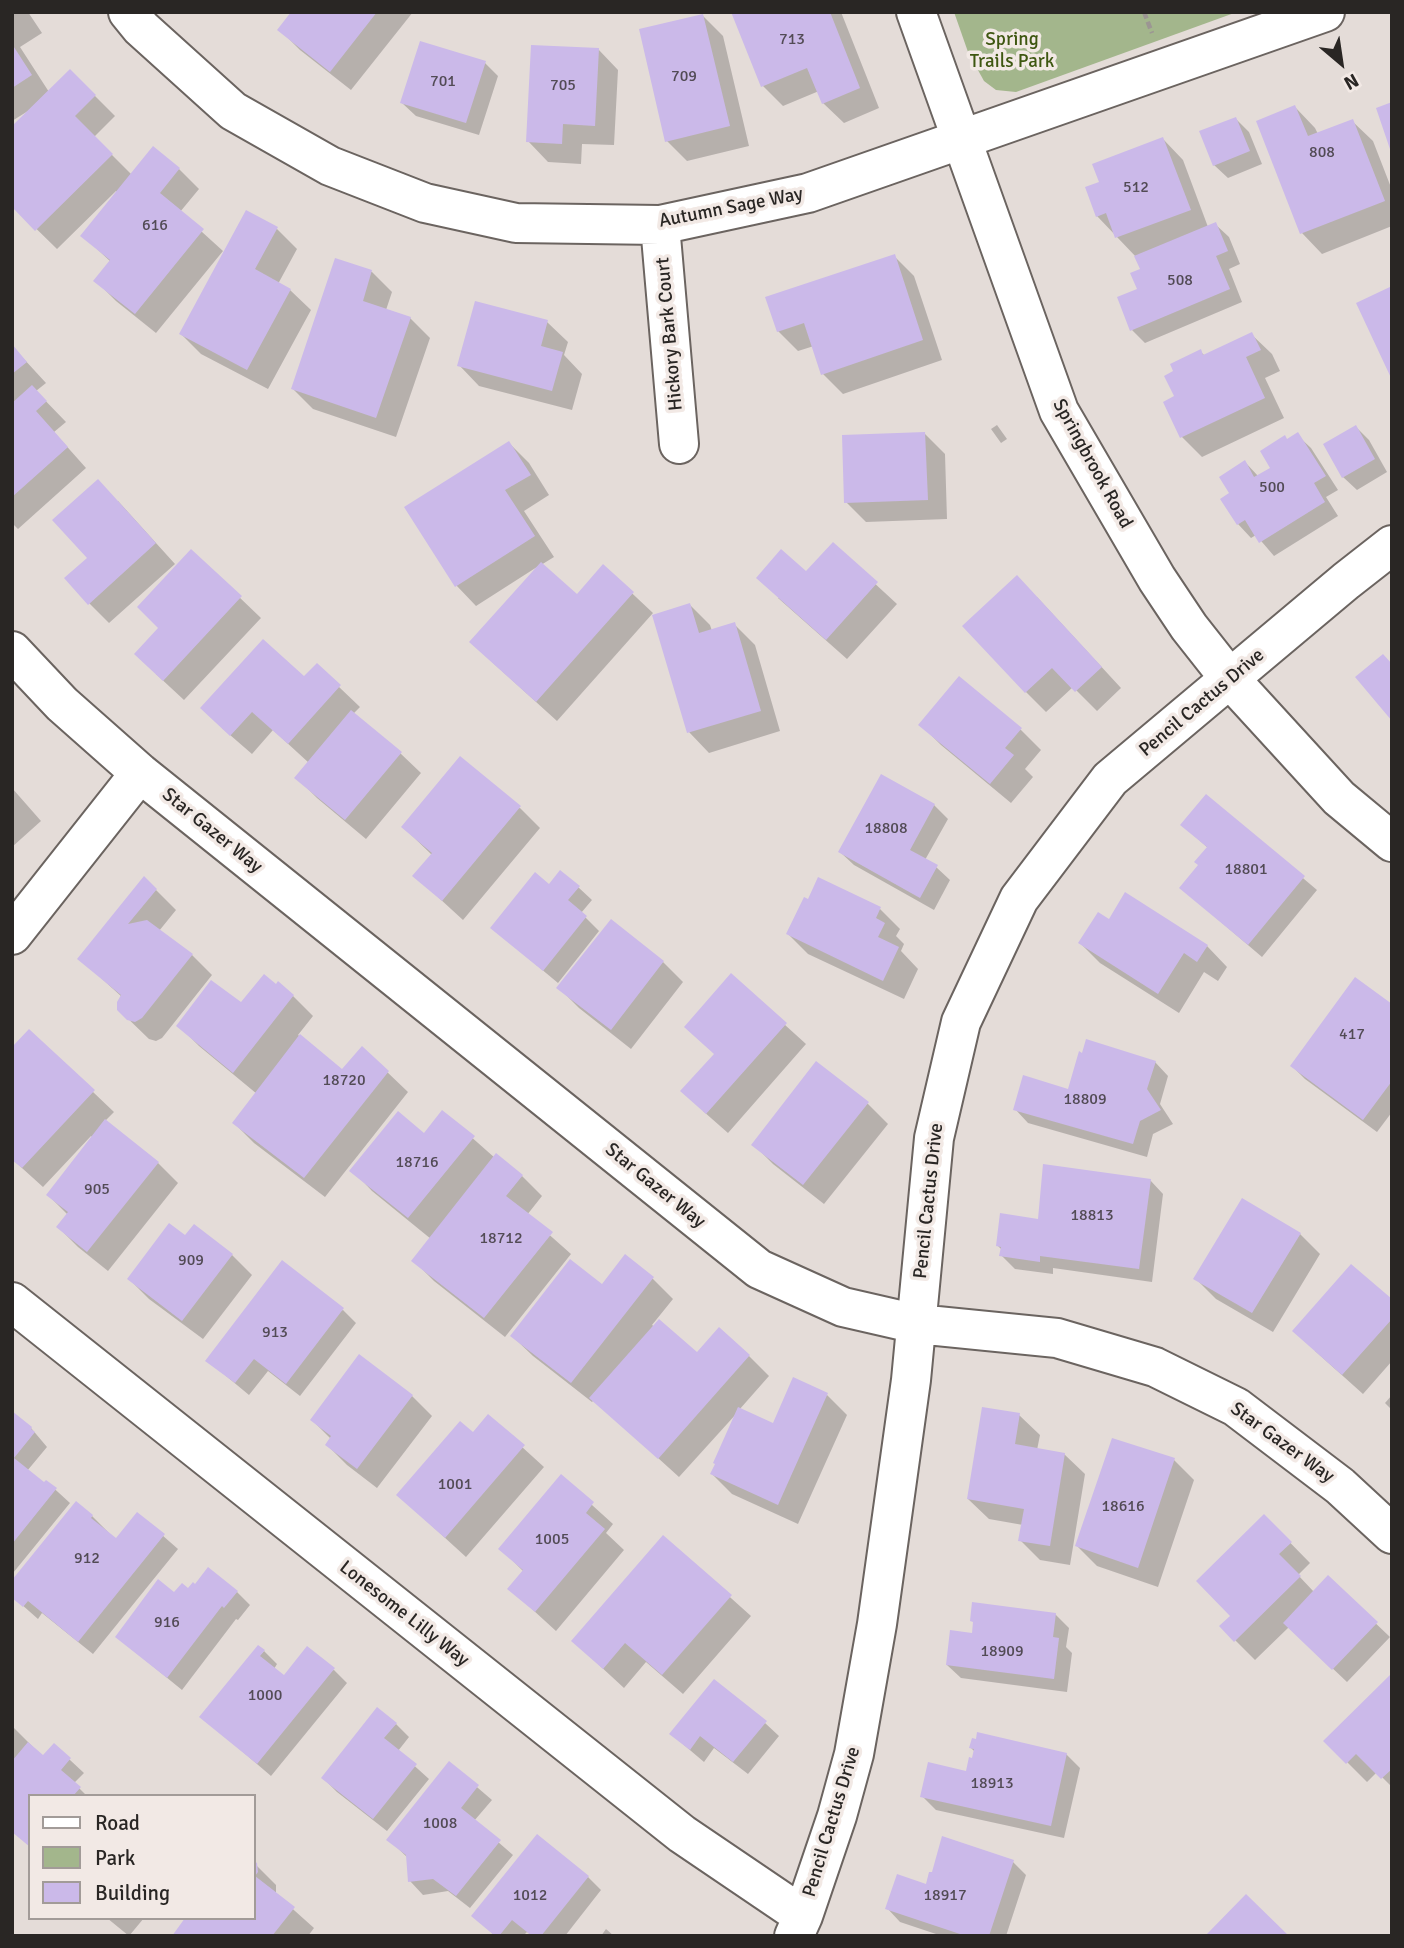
<!DOCTYPE html>
<html>
<head>
<meta charset="utf-8">
<style>
	body { margin:0 }
	#map { position:relative; width:1404px; height:1948px; overflow:hidden; background:#e4dcd8; font-family:Signika,sans-serif }
	canvas { display:block }
	.frame { position:absolute; inset:0; border:14px solid #292624; pointer-events:none }
	.legend { position:absolute; left:28px; top:1794px; width:228px; height:126px; box-sizing:border-box; background:#f2e9e5; border:2px solid #a29b98; margin:0; padding:9px 12px; list-style:none; font-size:21px; color:#292624 }
	.legend li { display:flex; align-items:center; gap:14px; height:35px }
	.legend b { width:35px; border:2px solid #a29b98 }
	.north { position:absolute; left:1306px; top:28px; width:70px; height:70px; -webkit-text-stroke:5px #f2e9e5; paint-order:stroke; rotate:151deg; font-size:19px; font-weight:700; line-height:28px; text-align:center; color:#292624 }
	.north::after { content:''; display:block; margin:auto; width:24px; height:32px; background:#292624; clip-path:polygon(50% 0,100% 100%,50% 72%,0 100%) }
</style>
</head>
<body>
<div id="map">
<canvas width="1404" height="1948"></canvas>
<div class="frame"></div>
<ul class="legend">
<li><b style="height:9px;background:#fff"></b>Road</li>
<li><b style="height:19px;background:#a3b68c"></b>Park</li>
<li><b style="height:19px;background:#cbb9e9"></b>Building</li>
</ul>
<div class="north">N</div>
</div>
<script>
const c = document.querySelector('canvas').getContext('2d');
c.lineJoin = 'round';
function paint(path, color) { c.fillStyle = color; c.fill(path, 'evenodd'); }
const toPath = rows => new Path2D(rows.map(r => 'M' + r).join(''));
function strokePath(path, color, width, dash) { c.strokeStyle = color; c.lineWidth = width; c.lineCap = dash ? 'butt' : 'round'; c.setLineDash(dash || []); c.stroke(path); }
function drawText(font, color, halo, rows, align = 'center') {
  c.font = font + ' Signika,sans-serif'; c.lineWidth = 7; c.setLineDash([]); c.textBaseline = 'middle'; c.strokeStyle = halo; c.fillStyle = color; for (const [text, x, y, turn = 0] of rows) {
    c.save(); c.translate(x, y); c.rotate((+turn || 0) * Math.PI / 180); c.textAlign = isNaN(turn) ? turn : align; if (halo) c.strokeText(text, 0, 0); c.fillText(text, 0, 0); c.restore();
  }
}
paint(toPath([
	[954,12,1237,12,1016,92,996,90,984,81,968,52]
]), '#a3b68c');
paint(toPath([
	[12,12,28,12,42,33,20,47,49,92,70,71,115,116,94,137,132,175,179,169,199,189,180,212,223,251,156,333,116,301,96,281,111,262,83,236,118,193,116,191,57,249,12,205,28,111,12,121],
	[294,12,413,12,351,90,300,50,280,30],
	[733,12,841,12,879,108,844,123,823,103,819,91,783,106,763,86],
	[703,16,723,36,749,146,687,161,667,141],
	[598,49,618,70,614,145,582,144,581,164,548,162,528,141],
	[485,63,498,76,479,135,416,116,402,103],
	[1295,107,1315,128,1318,134,1352,121,1373,141,1392,190,1392,226,1322,254,1302,233,1258,122],
	[1236,119,1249,132,1262,164,1228,178,1214,165],
	[1163,139,1183,160,1208,227,1215,224,1229,237,1240,264,1229,269,1242,302,1145,343,1132,330,1142,270,1137,258,1097,216,1101,183],
	[246,213,277,229,297,249,278,284,290,290,311,310,268,389,201,354,181,334],
	[894,256,914,276,942,360,843,394,823,374,814,346,798,351,778,331],
	[336,260,372,272,392,292,386,310,410,318,430,338,396,437,313,409,293,389],
	[547,322,568,342,564,355,582,374,572,410,479,386,459,365],
	[1251,334,1272,354,1280,371,1265,378,1284,418,1202,457,1182,437,1176,397,1200,351,1205,356],
	[12,346,46,383,36,391,66,422,54,432,86,468,18,529,12,523],
	[997,425,1007,439,1001,443,991,429],
	[1356,427,1369,440,1387,472,1357,490,1343,477],
	[924,433,945,454,947,519,866,522,846,502],
	[1297,435,1311,448,1338,490,1326,497,1338,516,1274,556,1256,535,1251,538,1238,524,1223,500,1232,494,1245,462,1258,476,1272,469,1288,440],
	[509,443,529,463,549,495,524,511,554,557,541,565,577,597,604,567,653,613,557,721,492,662,537,567,476,606,456,585],
	[118,501,175,564,109,623,89,603,89,558],
	[833,545,897,604,847,659,778,598,807,574],
	[191,551,261,618,184,700,156,674,160,628],
	[1037,597,1121,688,1097,711,1073,687,1046,712,1026,692],
	[690,605,710,625,712,631,734,624,755,645,780,731,709,753,689,732,654,616],
	[317,666,360,707,353,714,400,753,421,773,366,839,317,798,297,778,309,763,273,730,252,754,222,728,305,679],
	[959,678,1021,730,1041,750,1025,769,1033,777,1011,803,941,745,921,725],
	[12,788,41,821,12,847],
	[1206,796,1317,890,1262,957,1181,888,1200,865,1208,848,1182,825],
	[934,805,948,819,925,860,936,867,950,880,934,910,854,865,840,852],
	[520,808,540,828,463,920,415,876,432,855,403,827],
	[144,878,176,910,159,931,192,955,212,975,162,1038,156,1041,149,1039,119,1010,122,997,80,959],
	[550,886,578,887,592,900,581,913,599,931,558,983,492,928],
	[880,909,900,929,896,936,904,944,901,951,918,969,904,999,808,954,788,934],
	[1109,921,1207,946,1227,967,1218,981,1204,972,1179,1013,1100,963,1080,943],
	[663,962,683,982,631,1049,579,1008,559,988],
	[731,976,806,1044,728,1133,703,1111],
	[293,996,313,1016,298,1035,342,1071,362,1048,408,1092,325,1197,254,1143,234,1123,257,1094,199,1046,179,1026,241,1004],
	[1392,1006,1392,1112,1377,1132,1305,1079,1292,1066],
	[29,1031,114,1112,105,1121,158,1163,178,1183,108,1271,78,1247,58,1227,68,1215,48,1195,93,1138,91,1136,43,1187,12,1159],
	[1155,1062,1168,1076,1160,1104,1173,1124,1153,1134,1147,1157,1028,1123,1015,1109],
	[816,1064,868,1104,888,1124,824,1204,773,1164,753,1144],
	[443,1112,495,1158,497,1155,522,1176,542,1196,527,1215,571,1254,505,1337,434,1281,414,1261,431,1239,372,1191,352,1170,424,1135],
	[1150,1180,1163,1194,1152,1282,1053,1268,1053,1274,1015,1269,1001,1255,1002,1250,998,1246,1039,1221],
	[1300,1234,1320,1254,1273,1332,1216,1299,1196,1279],
	[186,1237,232,1255,252,1275,203,1339,149,1299,129,1279],
	[625,1257,653,1279,673,1299,652,1325,655,1327,697,1354,749,1356,769,1376,739,1410,774,1426,794,1380,827,1395,847,1415,798,1524,732,1494,712,1474,737,1413,679,1477,594,1400,592,1402,533,1356,512,1336,602,1286],
	[1392,1301,1392,1361,1363,1394,1315,1351],
	[343,1310,356,1323,300,1396,268,1371,249,1395,208,1361],
	[1392,1395,1392,1410,1385,1403],
	[412,1396,432,1416,377,1488,347,1465,327,1445,331,1439,312,1420],
	[12,1413,31,1428,47,1447,27,1471,44,1485,47,1482,70,1503,13,1573],
	[1019,1415,1040,1435,1037,1450,1064,1454,1085,1474,1070,1565,1040,1560,1020,1540,1023,1525,989,1519,968,1499],
	[488,1416,544,1467,466,1557,398,1495,473,1434],
	[1174,1460,1194,1480,1158,1587,1097,1566,1077,1546],
	[561,1477,613,1524,606,1533,624,1550,556,1631,510,1589,524,1572,501,1549],
	[138,1514,178,1549,93,1654,42,1613,38,1619,12,1596,92,1516,117,1541],
	[1264,1516,1310,1563,1298,1575,1314,1592,1328,1578,1390,1637,1347,1682,1289,1627,1255,1660,1235,1640,1233,1616],
	[664,1538,751,1616,683,1694,646,1662,624,1688,573,1641],
	[189,1591,237,1592,250,1605,238,1620,236,1619,182,1690,117,1637,175,1594],
	[1055,1614,1069,1628,1066,1647,1072,1653,1067,1692,961,1678,947,1665,973,1635],
	[264,1651,277,1664,274,1669,284,1677,334,1670,347,1683,271,1776,202,1717],
	[1392,1676,1392,1787,1377,1772,1367,1782,1326,1741],
	[765,1723,779,1736,748,1774,714,1748,704,1762,671,1734],
	[396,1724,409,1737,398,1751,429,1779,387,1831,337,1792,323,1778],
	[12,1726,43,1757,54,1745,70,1760,84,1773,74,1783,87,1796,30,1796,12,1833],
	[971,1748,1066,1754,1080,1768,1064,1838,936,1810,922,1796,968,1773,975,1752],
	[450,1764,492,1800,474,1821,513,1855,470,1908,448,1891,423,1895,410,1881,408,1858,389,1840],
	[1013,1862,1026,1875,1006,1936,942,1936,900,1922,887,1908,927,1886],
	[254,1863,276,1885,276,1894,314,1928,308,1936,174,1936,254,1918],
	[588,1877,601,1890,565,1936,532,1936,527,1932,523,1936,495,1936,474,1916],
	[107,1918,144,1918,129,1936],
	[606,1929,614,1936,601,1936]
]), '#0003');
paint(toPath([
	[291,12,377,12,330,72,277,30],
	[731,12,830,12,860,88,822,104,807,68,761,87],
	[703,14,730,126,665,142,639,29],
	[420,41,486,61,466,123,400,103],
	[12,44,32,75,12,88],
	[531,45,599,48,595,126,563,124,562,144,526,142],
	[70,69,96,95,75,116,113,154,35,231,12,207,12,126],
	[1392,102,1392,152,1391,152,1376,108],
	[1295,105,1308,136,1353,119,1385,201,1300,234,1256,121],
	[1236,117,1250,151,1213,166,1199,131],
	[1163,137,1191,210,1115,238,1106,213,1096,217,1085,187,1099,182,1092,164],
	[153,146,180,168,160,193,204,229,135,314,93,281,110,260,80,236],
	[246,210,278,227,255,269,291,289,247,370,179,334],
	[1216,222,1228,251,1216,256,1230,289,1130,331,1117,297,1137,289,1130,273,1140,269,1134,256],
	[895,254,923,340,821,375,804,323,777,332,765,297],
	[335,258,372,270,363,301,411,317,376,418,291,389],
	[1392,286,1392,380,1356,303],
	[475,301,548,320,541,346,563,352,552,391,457,366],
	[1252,332,1261,350,1246,357,1265,398,1180,438,1163,402,1174,396,1164,376,1173,371,1170,364,1201,349,1203,355],
	[12,344,27,362,12,374],
	[32,385,47,401,36,411,68,447,12,497,12,403],
	[1356,425,1375,459,1342,478,1323,444],
	[925,432,928,500,844,503,842,435],
	[1298,432,1326,476,1314,483,1325,502,1259,543,1245,520,1237,525,1220,499,1229,493,1219,477,1245,460,1254,477,1270,468,1260,451,1285,435,1287,439],
	[509,441,531,475,505,490,535,536,455,587,404,507],
	[98,479,156,543,88,605,64,578,87,558,52,520],
	[833,542,878,582,826,640,756,578,781,549,806,571],
	[191,549,242,596,163,681,134,654,158,628,137,607],
	[541,562,577,594,603,564,634,592,536,702,469,642],
	[1017,575,1102,667,1075,692,1052,668,1025,693,962,626],
	[690,603,699,633,735,622,761,711,687,733,652,615],
	[263,639,304,676,317,663,341,685,288,744,252,712,230,736,200,708],
	[1383,654,1392,664,1392,721,1355,677],
	[959,676,1022,728,1005,748,1014,755,990,784,918,725],
	[351,710,402,752,345,820,294,778],
	[460,756,521,806,442,901,412,876,432,853,401,827],
	[881,774,935,804,910,850,938,865,920,898,838,852],
	[1206,794,1305,876,1248,945,1179,888,1198,865,1194,862,1207,847,1180,825],
	[560,870,580,886,568,900,587,916,543,971,490,928,535,872,549,884],
	[144,876,157,889,128,924,147,920,193,954,142,1018,135,1022,127,1020,117,1010,117,1002,121,995,77,959],
	[818,877,881,907,876,918,885,923,878,937,899,947,883,981,786,934,804,897,808,899],
	[1125,892,1208,945,1197,962,1184,953,1158,994,1078,943,1098,912,1109,919],
	[611,919,664,961,611,1030,556,988],
	[731,973,787,1023,706,1114,680,1091,714,1054,684,1027],
	[264,974,276,984,278,981,294,995,233,1073,176,1026,211,980,241,1002],
	[1355,977,1392,1004,1392,1081,1363,1120,1290,1066],
	[29,1029,95,1090,22,1168,12,1160,12,1047],
	[300,1034,342,1069,362,1046,389,1071,304,1178,232,1123],
	[1086,1039,1156,1061,1147,1089,1161,1110,1140,1121,1133,1144,1013,1110,1023,1075,1068,1089,1079,1051,1082,1053],
	[816,1061,869,1102,803,1185,751,1145],
	[442,1110,475,1136,408,1218,349,1171,398,1111,424,1133],
	[105,1119,159,1162,87,1252,56,1227,68,1212,46,1195],
	[496,1153,523,1175,506,1196,553,1232,484,1318,411,1261],
	[1043,1164,1151,1179,1139,1269,1040,1256,1040,1262,999,1256,1001,1247,996,1246,1000,1213,1038,1219],
	[1242,1198,1301,1233,1252,1313,1193,1279],
	[169,1223,185,1235,194,1224,233,1254,182,1321,127,1279],
	[625,1254,654,1277,571,1383,510,1336,570,1259,602,1284],
	[282,1260,344,1308,286,1384,254,1359,235,1383,205,1361],
	[1351,1264,1392,1299,1392,1319,1342,1375,1292,1331],
	[659,1319,697,1352,719,1327,750,1355,658,1459,589,1398],
	[359,1354,413,1395,357,1469,325,1445,331,1436,310,1420],
	[793,1377,828,1393,778,1505,710,1474,715,1464,713,1463,738,1407,773,1423],
	[982,1407,1020,1413,1015,1444,1065,1453,1050,1546,1018,1541,1024,1509,967,1499],
	[12,1411,32,1427,31,1429,35,1432,14,1458,44,1482,46,1480,57,1488,12,1544],
	[488,1414,525,1445,445,1538,396,1495,460,1421,473,1432],
	[1112,1438,1175,1458,1138,1568,1075,1546],
	[561,1474,594,1502,586,1513,605,1529,535,1612,507,1589,523,1570,498,1549],
	[76,1501,93,1515,91,1518,116,1538,137,1512,165,1534,78,1642,28,1601,23,1607,12,1598,12,1580],
	[1264,1514,1292,1542,1279,1554,1301,1576,1234,1642,1219,1626,1230,1616,1196,1581],
	[663,1535,732,1595,662,1675,625,1643,603,1669,571,1641],
	[208,1567,238,1591,224,1608,222,1606,167,1678,115,1637,158,1579,174,1592,182,1583,188,1588,193,1582,195,1584],
	[1328,1575,1378,1622,1332,1670,1283,1623],
	[972,1602,1056,1613,1053,1637,1059,1638,1054,1679,946,1665,950,1630,972,1633,973,1622,970,1621],
	[258,1645,265,1650,260,1656,284,1675,307,1646,335,1668,257,1764,199,1717],
	[1392,1673,1392,1769,1381,1779,1356,1754,1346,1764,1323,1741],
	[714,1679,767,1721,733,1762,700,1736,690,1750,669,1734],
	[377,1707,397,1723,384,1738,417,1764,373,1819,321,1778],
	[977,1732,1067,1753,1051,1826,920,1797,928,1762,966,1771,969,1757,972,1758,974,1749,969,1748,972,1738,976,1739],
	[28,1742,43,1755,54,1743,71,1758,61,1770,81,1787,73,1796,30,1796,30,1847,12,1832,12,1761],
	[449,1761,479,1785,461,1808,501,1840,456,1896,433,1879,408,1882,406,1855,386,1840],
	[537,1834,589,1876,541,1936,532,1936,512,1920,499,1936,495,1936,471,1916],
	[942,1836,1014,1860,989,1936,966,1936,885,1909,897,1874,926,1884,929,1872,932,1872],
	[254,1861,257,1863,258,1872,255,1876,295,1907,272,1936,172,1936,185,1918,254,1918],
	[1246,1894,1289,1936,1205,1936]
]), '#cbb9e9');
const street = toPath([
	[128,12,141,28,233,111,330,166,425,203,516,223,660,225,808,193,1325,12],
	[916,12,1059,411,1157,579,1189,627,1230,679,1339,798,1392,842],
	[660,225,679,444],
	[12,651,62,704,140,773,759,1269,843,1307,917,1324,1057,1338,1155,1367,1236,1407,1340,1486,1392,1534],
	[12,935,140,773],
	[12,1302,682,1834,803,1916],
	[794,1936,803,1916,837,1816,854,1754,877,1624,911,1380,934,1138,961,1022,1019,899,1110,779,1346,581,1392,545]
]);
strokePath(street, '#6b6460', 42);
strokePath(toPath([
	[1144,12,1152,33]
]), '#9c9693', 4.5, [7, 3.5]);
strokePath(street, '#fff', 38);
drawText('16px', '#524b55', null, [
	["713",792,40],
	["709",684,77],
	["701",443,82],
	["705",563,86],
	["808",1322,153],
	["512",1136,188],
	["616",155,226],
	["508",1180,281],
	["500",1272,488],
	["18808",886,829],
	["18801",1246,870],
	["417",1352,1035],
	["18720",344,1081],
	["18809",1085,1100],
	["18716",417,1163],
	["905",97,1190],
	["18813",1092,1216],
	["18712",501,1239],
	["909",191,1261],
	["913",275,1333],
	["1001",455,1485],
	["18616",1123,1507],
	["1005",552,1540],
	["912",87,1559],
	["916",167,1623],
	["18909",1002,1652],
	["1000",265,1696],
	["18913",992,1784],
	["1008",440,1824],
	["1012",530,1896],
	["18917",945,1896]
]);
drawText('19px', '#3e5711', '#f2e9e5', [
	["Spring",1012,40],
	["Trails Park",1012,62]
]);
drawText('19px', '#292624', '#f2e9e5', [
	["Autumn Sage Way",731,208,-11],
	["Hickory Bark Court",670,334,-95],
	["Springbrook Road",1092,464,61],
	["Pencil Cactus Drive",1202,703,-40],
	["Star Gazer Way",212,831,39],
	["Star Gazer Way",655,1186,39],
	["Pencil Cactus Drive",929,1201,-84],
	["Star Gazer Way",1282,1443,36],
	["Lonesome Lilly Way",404,1614,38],
	["Pencil Cactus Drive",832,1822,-73]
]);
</script>
</body>
</html>
